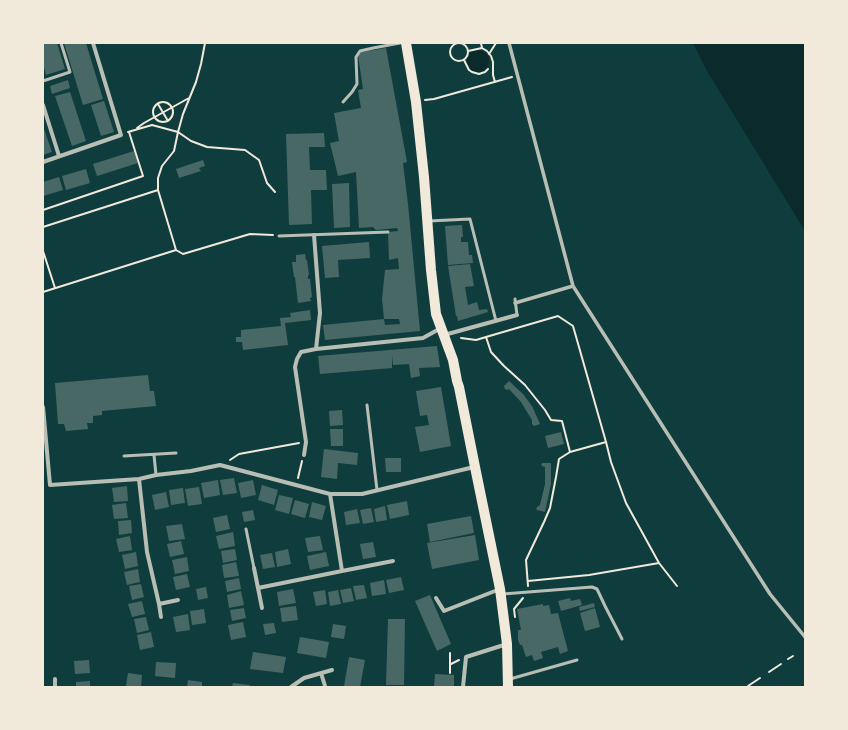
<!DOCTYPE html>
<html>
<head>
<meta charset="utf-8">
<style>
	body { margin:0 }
	#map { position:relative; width:848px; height:730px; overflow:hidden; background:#0f3d3e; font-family:"Source Serif 4",serif }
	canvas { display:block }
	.frame { position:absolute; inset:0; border:44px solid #f1e9da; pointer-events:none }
</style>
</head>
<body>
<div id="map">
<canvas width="848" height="730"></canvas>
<div class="frame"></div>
</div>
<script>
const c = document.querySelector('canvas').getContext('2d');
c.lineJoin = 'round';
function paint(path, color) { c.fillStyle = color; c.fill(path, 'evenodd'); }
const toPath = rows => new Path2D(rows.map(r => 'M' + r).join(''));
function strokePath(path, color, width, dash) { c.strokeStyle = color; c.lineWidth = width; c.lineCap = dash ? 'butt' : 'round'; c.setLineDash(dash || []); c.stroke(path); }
paint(toPath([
	[693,43,805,43,805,231,707,71],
	'467 61a11 11 0 1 1 22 0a11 11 0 1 1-22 0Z'
]), '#0a2a2b');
paint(toPath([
	[43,43,57,43,65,69,46,75,43,64],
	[64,43,86,43,103,99,83,105],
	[386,48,407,162,403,163,408,204,420,331,325,340,323,325,384,319,385,325,400,324,399,319,384,319,382,299,385,270,399,269,398,258,389,260,388,232,398,231,397,228,376,230,373,227,359,228,356,172,338,176,330,143,339,141,334,113,361,108,358,90,363,89,358,55,361,52],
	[68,80,70,88,52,94,50,86],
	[70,92,86,141,72,146,55,96],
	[104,101,114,132,101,136,91,105],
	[43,126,52,152,43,155],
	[324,133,325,147,309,147,310,170,326,170,327,190,311,190,312,224,289,225,286,134],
	[134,151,138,163,97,176,93,164],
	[203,160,205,166,199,168,201,171,179,178,176,169],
	[86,169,90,183,66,190,62,176],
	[59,177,63,190,43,196,43,182],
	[349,183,350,227,334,228,332,184],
	[462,225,463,237,461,237,461,242,468,242,469,255,472,255,473,263,448,265,445,226],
	[369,242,370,258,338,260,339,277,325,278,322,246],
	[305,254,306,260,307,260,309,275,308,275,308,279,310,279,312,297,310,298,311,301,298,303,295,277,294,277,292,262,296,262,296,255],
	[470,264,474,286,465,287,468,305,477,302,479,310,487,309,488,312,458,321,457,316,456,316,448,266],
	[310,310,311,320,285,323,288,345,243,350,242,342,236,342,236,337,241,337,241,330,281,326,280,318,291,317,290,313],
	[437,346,440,367,419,368,420,376,411,378,409,364,393,365,392,355,392,368,320,374,318,356],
	[148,375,150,391,154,391,156,406,102,411,102,415,93,416,93,423,87,423,88,429,66,431,64,424,58,424,55,383],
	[509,381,523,394,532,406,540,424,534,426,532,424,532,420,521,402,509,389,507,390,505,389,504,386],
	[441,387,451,446,420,452,415,427,429,425,427,415,420,416,416,391],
	[342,410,343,425,330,426,329,411],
	[330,429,343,429,343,446,331,446],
	[561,432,564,444,548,448,545,436],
	[324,449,358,453,357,465,338,463,337,479,321,477],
	[385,458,401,458,401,472,386,472],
	[543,463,551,463,551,484,545,512,537,510,536,508,540,505,545,484,545,467,542,466,541,464],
	[234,478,237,493,223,495,220,480],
	[218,480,220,495,204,498,201,483],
	[253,480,256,495,241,498,238,483],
	[262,485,278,490,274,505,258,500],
	[127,486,128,501,114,502,112,488],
	[199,487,202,504,188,506,185,489],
	[183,488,185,503,171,505,169,490],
	[166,492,169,507,155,510,152,495],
	[279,495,293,498,289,514,275,510],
	[295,500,309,504,305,518,291,514],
	[407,501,409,515,390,519,387,505],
	[312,502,326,506,322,520,309,517],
	[126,503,128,518,114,519,112,505],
	[385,506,387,520,376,522,374,509],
	[371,508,374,522,363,524,360,510],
	[357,509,360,523,346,525,344,512],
	[253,510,255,520,244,522,242,512],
	[227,515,230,529,216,532,213,518],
	[471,516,474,533,430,542,427,524],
	[131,520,132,533,119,535,118,521],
	[182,524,185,539,169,541,166,526],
	[233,532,235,546,219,549,216,536],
	[475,535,479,560,432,569,427,543],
	[130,536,132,550,119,552,116,539],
	[320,536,323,550,308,552,305,538],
	[181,541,184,554,170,557,167,544],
	[373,542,376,557,363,559,360,544],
	[235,549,237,560,223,563,221,551],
	[288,549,291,564,277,567,275,552],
	[136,552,138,566,125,569,122,555],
	[326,552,329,566,310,570,307,556],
	[272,553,275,567,263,569,260,555],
	[187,557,189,571,175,574,172,560],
	[236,562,239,576,224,578,222,565],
	[138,569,140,582,127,585,124,572],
	[187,574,190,587,176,590,173,577],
	[401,577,404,590,389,593,386,580],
	[239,578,241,589,227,592,225,581],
	[384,580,386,594,372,596,370,583],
	[141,584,144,597,132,600,129,586],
	[364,585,367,598,356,600,353,586],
	[206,587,208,598,198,600,196,589],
	[351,588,354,601,343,603,340,590],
	[293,589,296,603,279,606,277,592],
	[325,590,327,604,316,606,313,592],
	[338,590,341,604,330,606,328,592],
	[241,591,244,605,229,608,227,595],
	[430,595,451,644,437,651,415,601],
	[570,598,571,601,580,599,582,605,561,611,558,601],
	[142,601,145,614,132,617,128,604],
	[594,603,595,607,580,611,579,607],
	[543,604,543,606,549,605,551,614,558,613,568,651,560,654,558,647,541,652,543,658,534,661,532,655,526,657,522,645,520,645,518,640,518,630,521,630,517,609],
	[296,606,298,620,282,622,280,608],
	[244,608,246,618,232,621,230,610],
	[595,608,600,627,585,631,580,613],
	[204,609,206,623,192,625,190,611],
	[188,614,190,630,176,632,173,617],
	[146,617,149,630,137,633,134,619],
	[388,619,405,619,404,685,386,685],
	[243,622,246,637,231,640,228,625],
	[274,623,276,633,265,635,263,624],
	[333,624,346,626,344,639,331,637],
	[151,632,154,647,140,650,137,635],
	[300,637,329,642,326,658,297,653],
	[253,652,286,657,283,673,250,669],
	[349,657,365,660,360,687,344,686],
	[89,660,90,673,75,674,74,661],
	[156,662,176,663,175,678,155,676],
	[128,673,142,675,141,687,126,686],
	[435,674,454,675,454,687,434,687],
	[188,680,202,682,202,687,187,687],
	[90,681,90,687,76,687,76,682],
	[233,683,250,685,249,687,232,687]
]), '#486865');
strokePath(toPath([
	'450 52a9 9 0 1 1 18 0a9 9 0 1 1-18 0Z',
	[481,43,482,48],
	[468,51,482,48,487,51,491,56,493,62,493,75,495,82],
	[489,54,496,43],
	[464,60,469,70,472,72,479,74,485,72,488,69],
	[425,100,434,99,512,77],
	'153 112a10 10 0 1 1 20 0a10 10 0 1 1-20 0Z',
	[158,104,168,121],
	[137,128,144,123,189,98],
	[128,132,152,125,178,132,191,141,207,147,245,150,259,160,267,183,275,192],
	[43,210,143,176,129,132],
	[43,227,158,190,158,178,162,166,174,151,178,132,183,114,196,82,201,64,205,43],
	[176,250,183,254,250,234,273,235],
	[43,251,55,288],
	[43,292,176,250,158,190],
	[461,338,476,340,486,337],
	[606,442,611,462,626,503,659,563,677,586],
	[230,460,239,454,299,443],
	[298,478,302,461],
	[528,581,589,575,659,563],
	[528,586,526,560,544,522,550,508,556,477,559,459,570,452,606,442,573,326,558,316,486,337,491,352,504,366,525,385,545,410,551,420,562,421,570,452],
	[515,617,514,609,523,598],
	[788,659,793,656],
	[451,664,459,660],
	[769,672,781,664],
	[450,673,450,653],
	[748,686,760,678]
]), '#f1e9da', 2);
strokePath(toPath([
	[43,81,70,72,61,43],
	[343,102,352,92,357,84,356,57,360,51,373,48,400,43],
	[429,221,470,219,496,321],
	[279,236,388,232],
	[515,299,517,315],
	[367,405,377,490],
	[154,455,156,475],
	[124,456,176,453],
	[246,529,254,568],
	[503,594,592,587,597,589,605,606,622,639],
	[510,679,577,660]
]), '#b8beb3', 3);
strokePath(toPath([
	[509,43,573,286,515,303],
	[573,286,770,594,805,637]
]), '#b8beb3', 3.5);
strokePath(toPath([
	[43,105,59,156],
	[43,162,121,135,93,43],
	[314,235,320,313,316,349],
	[444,335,517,315],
	[43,407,50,485,139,479,156,475,191,471,220,465,330,494,362,494,474,467],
	[304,455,306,442,295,367,297,359,301,352,316,349,423,338,441,328],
	[139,479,147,552,159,604,178,600],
	[254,568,262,608],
	[342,571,393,561],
	[258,588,342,571,330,494],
	[436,598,444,611,500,589],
	[159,604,161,617],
	[321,673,325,686],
	[55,679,55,687],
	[291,687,304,678,332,670],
	[463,687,466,657,507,644]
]), '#b8beb3', 4);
strokePath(toPath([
	[406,43,416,102,424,177,431,270,436,314,453,360,457,381,459,387,475,467,500,589,507,644,508,687]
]), '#f1e9da', 10);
</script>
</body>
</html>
